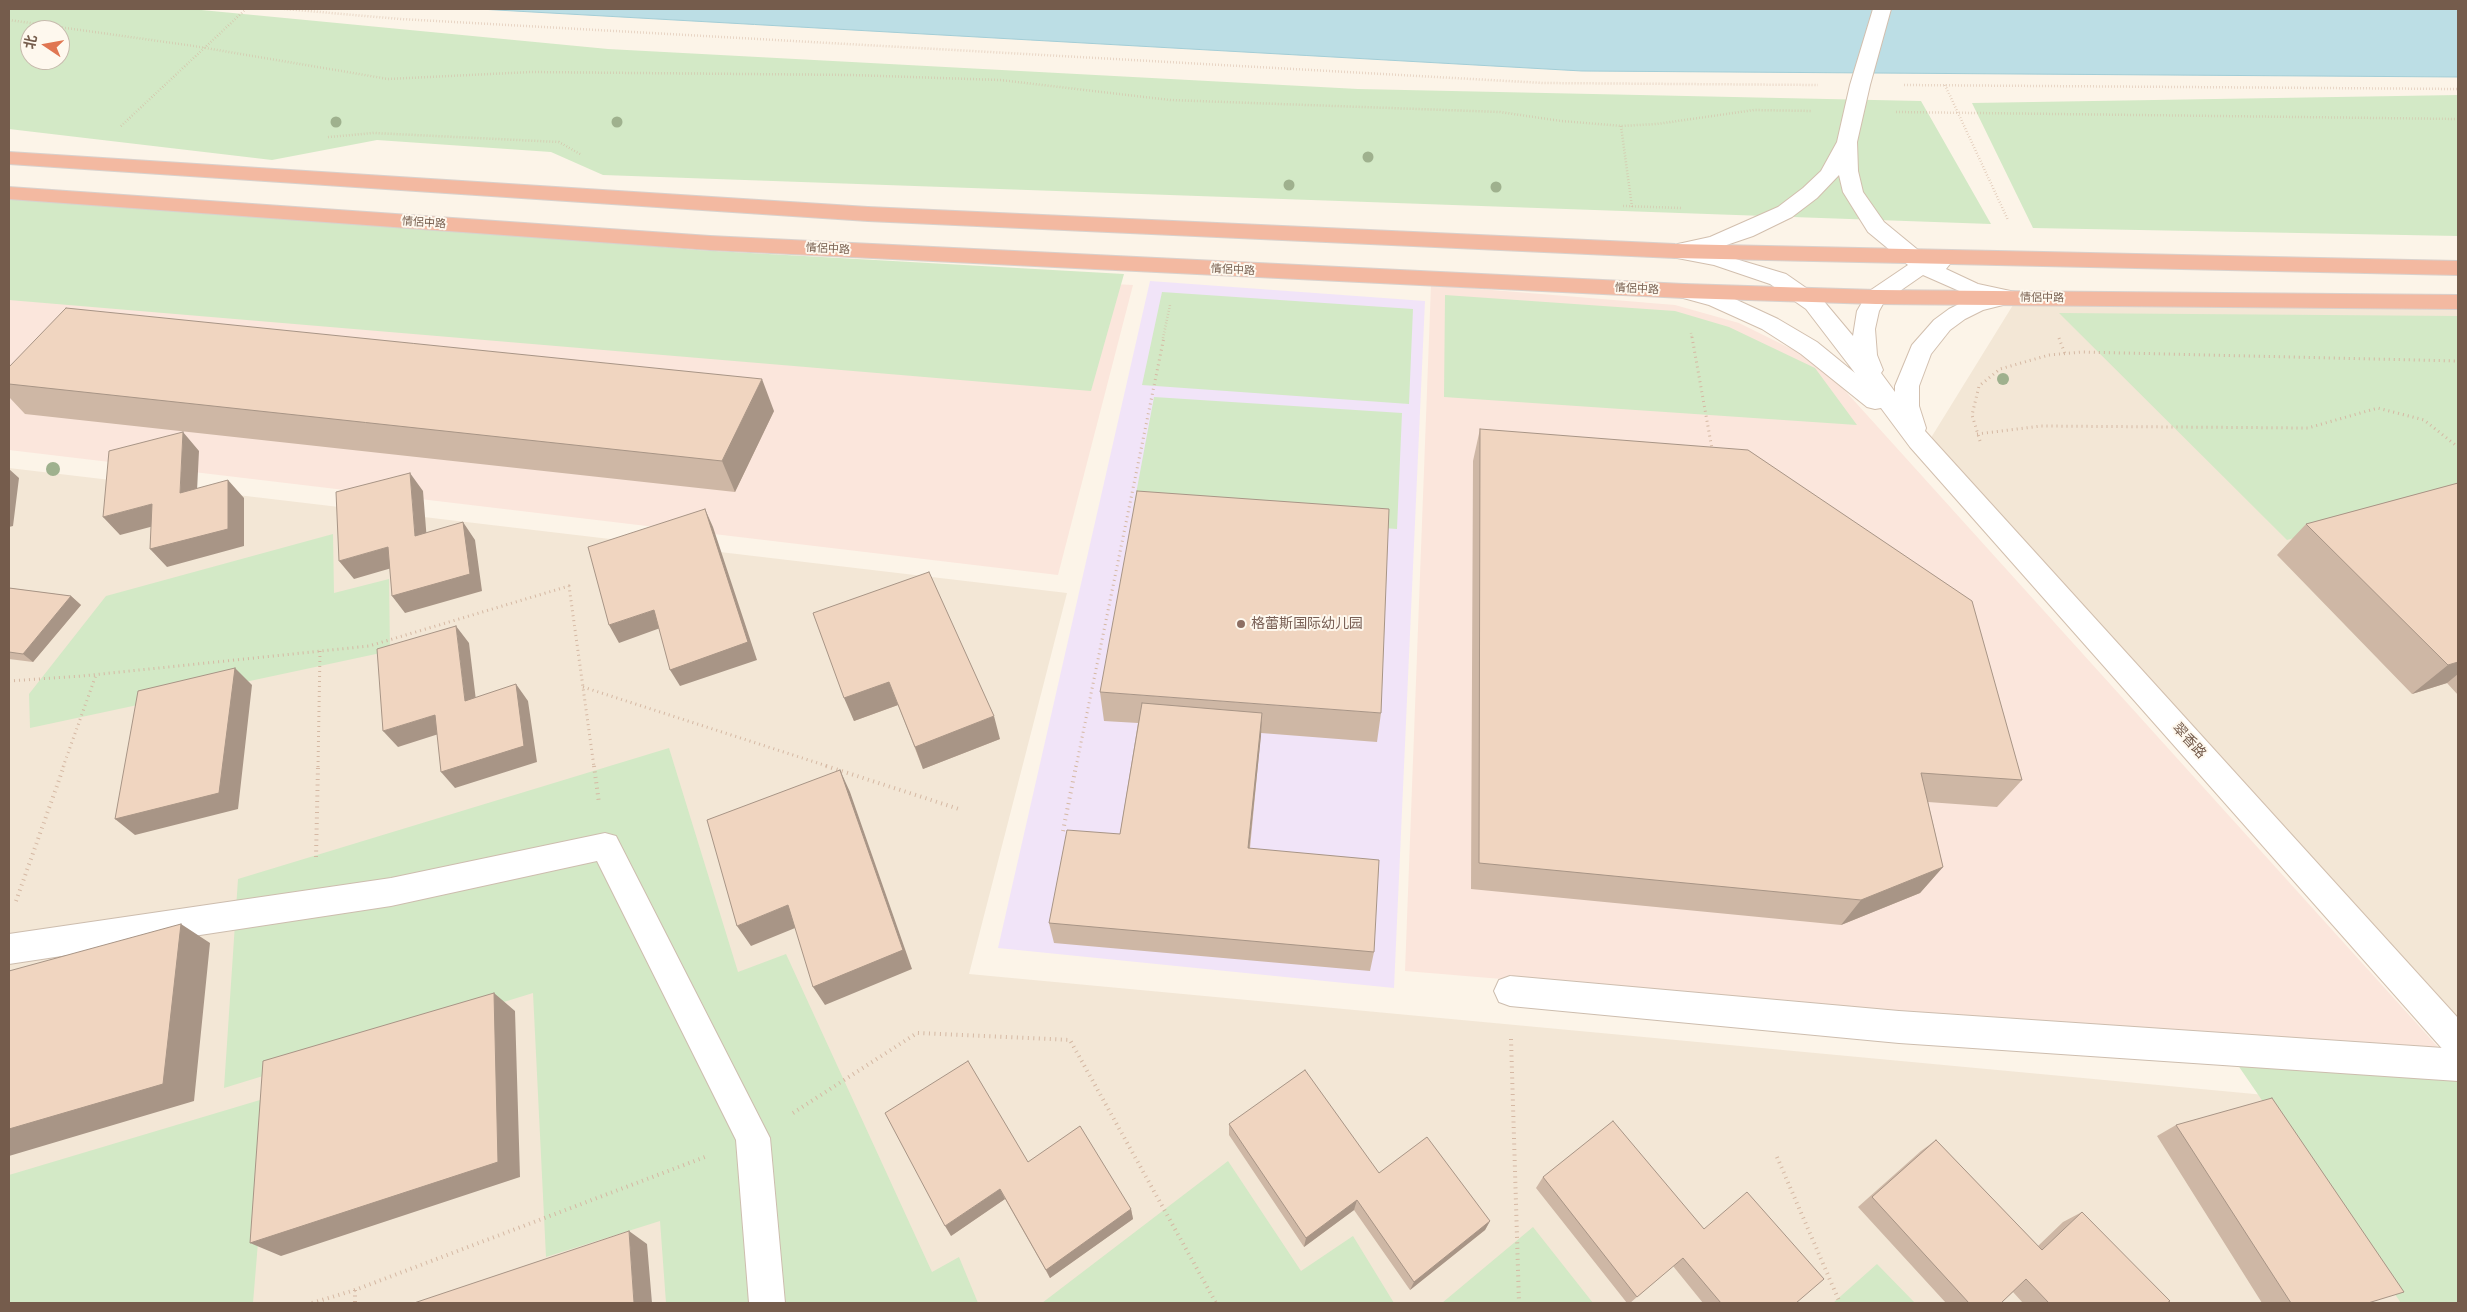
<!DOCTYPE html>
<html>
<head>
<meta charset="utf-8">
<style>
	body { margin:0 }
	#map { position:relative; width:2467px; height:1312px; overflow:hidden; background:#fcf4e8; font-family:"Fira Sans Condensed","Noto Sans SC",sans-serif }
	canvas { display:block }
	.frame { position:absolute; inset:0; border:10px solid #755c4c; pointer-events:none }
	.north { position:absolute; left:20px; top:20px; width:50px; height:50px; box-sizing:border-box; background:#fef8ee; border:1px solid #c7baad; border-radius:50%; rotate:282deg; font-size:14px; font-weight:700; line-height:20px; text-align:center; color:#755c4c }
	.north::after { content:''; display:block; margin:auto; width:18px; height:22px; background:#e07652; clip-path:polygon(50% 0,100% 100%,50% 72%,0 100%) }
</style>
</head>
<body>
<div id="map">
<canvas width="2467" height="1312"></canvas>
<div class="frame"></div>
<div class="north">北</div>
</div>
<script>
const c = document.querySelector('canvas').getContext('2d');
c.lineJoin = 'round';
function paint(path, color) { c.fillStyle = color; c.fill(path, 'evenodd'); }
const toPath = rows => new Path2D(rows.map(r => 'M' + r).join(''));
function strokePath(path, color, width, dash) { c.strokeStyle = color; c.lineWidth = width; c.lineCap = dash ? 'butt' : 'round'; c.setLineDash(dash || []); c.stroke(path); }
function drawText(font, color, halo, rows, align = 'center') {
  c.font = font + ' "Fira Sans Condensed","Noto Sans SC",sans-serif'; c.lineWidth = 4; c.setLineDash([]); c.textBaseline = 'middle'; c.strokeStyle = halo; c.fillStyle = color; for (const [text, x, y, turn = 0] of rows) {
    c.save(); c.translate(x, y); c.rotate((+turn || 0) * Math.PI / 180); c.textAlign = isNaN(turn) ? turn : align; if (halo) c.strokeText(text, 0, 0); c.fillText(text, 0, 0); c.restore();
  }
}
paint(toPath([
	[2013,305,2458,309,2458,1038,1929,441],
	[9,468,1067,593,969,974,2458,1113,2458,1303,9,1303]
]), '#f3e7d6');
paint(toPath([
	[9,200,731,264,1133,285,1058,575,9,450],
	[1431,285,1675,305,1739,323,1820,363,2447,1057,1405,971]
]), '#fbe6dc');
paint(toPath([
	[1150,281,1425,301,1394,988,998,948]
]), '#f1e4f8');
paint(toPath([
	[9,9,191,9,608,49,1358,89,1921,101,1991,224,603,175,551,152,377,140,272,160,9,129],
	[30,30,60,30,60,60,30,60],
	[2458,95,2458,236,2033,228,1972,103],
	[9,191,697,250,1124,274,1091,391,9,300],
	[1162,292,1413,309,1409,404,1142,385],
	[1445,295,1675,311,1729,327,1815,368,1857,425,1444,397],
	[2059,313,2458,316,2458,535,2423,503,2287,540],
	[1154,397,1402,413,1397,529,1133,510],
	[333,534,334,593,389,579,390,651,30,728,29,694,106,596],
	[669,748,738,972,786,954,932,1272,959,1257,978,1303,666,1303,660,1221,546,1257,533,993,224,1088,238,879],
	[2233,1058,2458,1076,2458,1303,2401,1303],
	[270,1097,253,1303,9,1303,9,1175],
	[1228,1161,1301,1271,1353,1236,1394,1303,1042,1303],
	[1533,1227,1593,1303,1442,1303],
	[1877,1264,1915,1303,1833,1303]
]), '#d3e9c6');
const water = toPath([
	[479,9,2458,9,2458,77,1582,71,479,9]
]);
paint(water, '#bcdee5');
strokePath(water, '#a3cdd6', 1);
const lane = toPath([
	[605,833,616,836,770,1138,785,1303,749,1303,736,1140,597,861,391,906,9,964,9,934,391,878,605,833],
	[1510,976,1899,1011,2458,1049,2458,1081,1899,1043,1510,1006,1499,1002,1494,991,1499,980,1510,976]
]);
const secondary = toPath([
	[1873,9,1891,9,1870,85,1857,142,1858,171,1863,192,1884,222,1929,259,1939,257,1947,259,1950,264,1946,269,1978,284,2015,292,2018,297,2015,302,1983,310,1965,319,1950,330,1931,354,1919,386,1919,406,1926,428,1925,431,2458,1018,2458,1058,2446,1053,1910,447,1881,408,1875,409,1867,407,1801,354,1762,329,1709,305,1676,296,1673,291,1676,286,1684,284,1724,294,1778,319,1817,342,1855,373,1806,309,1770,284,1714,265,1672,257,1669,252,1678,244,1710,237,1778,207,1803,188,1821,171,1837,142,1850,85,1873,9],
	[1839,175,1843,192,1868,232,1908,265,1868,292,1857,311,1853,336,1822,299,1786,274,1709,251,1753,236,1792,217,1817,198,1839,175],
	[1923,275,1973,297,1949,309,1934,320,1912,345,1895,386,1895,392,1881,373,1883,370,1877,355,1875,329,1879,311,1884,302,1923,275]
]);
const highway = toPath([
	[9,152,868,207,1675,244,2458,261,2458,275,1675,258,868,221,9,164,9,152],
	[9,187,710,236,1684,284,1876,290,2458,295,2458,309,1876,304,1684,298,710,250,9,199,9,187]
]);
strokePath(lane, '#cdbdae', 2);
strokePath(secondary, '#d2bfae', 2);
strokePath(highway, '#d8d1cd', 2);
strokePath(toPath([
	[284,9,401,19,1543,83,1818,85],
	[9,20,194,46,388,79,531,72,852,75,1000,80,1170,100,1500,112,1561,121,1621,126,1657,124,1754,110,1812,111],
	[1904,85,2458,89],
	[1945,85,2008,220],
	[1896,112,2458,119],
	[121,126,246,9],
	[1621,126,1632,207],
	[328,137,374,133,559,142,580,154],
	[1623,206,1681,208],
	[1691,333,1692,338],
	[1163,338,1170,305]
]), '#d5b8a3', 2.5, [0.5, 2.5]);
strokePath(toPath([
	[1692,337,1712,449],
	[2059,338,2065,354],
	[1977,434,2041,426,2308,428,2378,408,2424,420,2458,447],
	[1980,441,1972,415,1979,386,2000,369,2049,355,2082,352,2458,361],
	[9,681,82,676,369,646,569,586,594,767],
	[583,687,830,767],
	[63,767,96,675],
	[318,767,320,651],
	[1076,767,1164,337]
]), '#d5b8a3', 3, [1, 4]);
strokePath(toPath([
	[594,766,599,803],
	[826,766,959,809],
	[1063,831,1076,766],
	[316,857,318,766],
	[16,901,64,766],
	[1511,1039,1519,1303],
	[793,1113,917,1033,1070,1040,1216,1303],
	[1777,1157,1840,1303],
	[355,1290,355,1303],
	[312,1303,355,1290,705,1157]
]), '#d5b8a3', 4, [1, 4.5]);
paint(lane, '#fff');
paint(secondary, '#fff');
paint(highway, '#f3b9a1');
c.fillStyle = '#9fb18e';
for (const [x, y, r] of [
	[336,122,5.5],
	[617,122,5.5],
	[1368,157,5.5],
	[1289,185,5.5],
	[1496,187,5.5],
	[2003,379,6],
	[53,469,7]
]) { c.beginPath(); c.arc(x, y, r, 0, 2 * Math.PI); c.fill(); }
paint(toPath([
	[9,367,774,411,735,492,25,414,9,397],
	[1480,429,2022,780,1997,807,1928,802,1943,867,1920,893,1841,925,1471,889,1473,461],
	[2458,483,2458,695,2447,683,2412,694,2277,555,2306,524],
	[9,588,71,596,81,605,33,662,9,659],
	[813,613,1000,739,923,769,898,705,854,721],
	[1100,692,1381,713,1377,742,1261,733,1250,848,1374,952,1370,971,1054,943,1049,923,1120,834,1138,723,1104,721],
	[1229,1124,1379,1173,1490,1221,1485,1230,1410,1290,1354,1210,1304,1247,1229,1135],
	[2176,1125,2369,1303,2262,1303,2157,1136],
	[1936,1140,2038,1246,2063,1222,2082,1212,2167,1303,2023,1303,2013,1292,2001,1303,1946,1303,1858,1207,1921,1151],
	[1028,1162,1131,1209,1133,1219,1050,1278,1005,1199,951,1236],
	[1543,1177,1704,1229,1796,1303,1703,1303,1673,1266,1630,1303,1627,1303,1536,1188]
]), '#ceb7a5');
paint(toPath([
	[762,379,774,411,735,492,722,461],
	[183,432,199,451,196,511,180,493],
	[9,469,19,478,13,526,9,527],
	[410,473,423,491,428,554,415,536],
	[228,480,244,498,244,546,167,567,150,549],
	[152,504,169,522,120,535,103,517],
	[705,509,713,527,757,660,680,686,670,670],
	[463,522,475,540,482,591,405,613,392,596],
	[388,547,402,565,354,579,339,561],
	[71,596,81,605,33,662,23,654],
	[654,610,663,627,619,643,609,625],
	[456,626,469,643,478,717,465,701],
	[2458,662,2458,674,2447,683,2412,694,2448,665],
	[235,668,252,685,238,809,135,835,115,819],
	[889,682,898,705,854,721,844,698],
	[516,684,528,701,537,762,455,788,441,772],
	[1262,713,1261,736,1247,869,1248,848],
	[435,715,448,731,398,747,383,731],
	[994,716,1000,739,923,769,915,747],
	[840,770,850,792,912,969,825,1005,813,987],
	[1943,867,1920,893,1841,925,1861,900],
	[788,905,800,926,751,946,737,926],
	[181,924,210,943,194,1101,9,1156,9,1129],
	[494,993,515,1011,520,1177,281,1256,250,1243],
	[1000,1189,1005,1199,951,1236,945,1226],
	[1357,1200,1354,1210,1304,1247,1306,1238],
	[1131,1209,1133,1219,1050,1278,1046,1270],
	[1490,1221,1485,1230,1410,1290,1414,1282],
	[629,1231,647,1244,652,1303,634,1303]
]), '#a89586');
const building = toPath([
	[66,308,762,379,722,461,9,384,9,367,66,308],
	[1480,429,1748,450,1972,601,2022,780,1921,773,1943,867,1861,900,1479,863,1480,429],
	[183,432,180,493,228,480,228,529,150,549,152,504,103,517,109,451,183,432],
	[410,473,415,536,463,522,470,574,392,596,388,547,339,561,336,492,410,473],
	[2458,483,2458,662,2448,665,2306,524,2458,483],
	[1137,491,1389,509,1381,713,1100,692,1137,491],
	[705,509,748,642,670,670,654,610,609,625,588,547,705,509],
	[929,572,994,716,915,747,889,682,844,698,813,613,929,572],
	[9,588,71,596,23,654,9,652,9,588],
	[456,626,465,701,516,684,524,746,441,772,435,715,383,731,377,649,456,626],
	[235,668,219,793,115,819,138,691,235,668],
	[1142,703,1262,713,1248,848,1379,860,1374,952,1049,923,1067,830,1120,834,1142,703],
	[840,770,903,950,813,987,788,905,737,926,707,820,840,770],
	[181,924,163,1084,9,1129,9,971,181,924],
	[494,993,498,1162,250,1243,263,1061,494,993],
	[968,1061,1028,1162,1080,1126,1131,1209,1046,1270,1000,1189,945,1226,885,1113,968,1061],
	[1305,1070,1379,1173,1427,1137,1490,1221,1414,1282,1357,1200,1306,1238,1229,1124,1305,1070],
	[2272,1098,2404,1292,2368,1303,2291,1303,2176,1125,2272,1098],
	[1613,1121,1704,1229,1747,1192,1824,1279,1796,1303,1721,1303,1683,1258,1637,1297,1543,1177,1613,1121],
	[1936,1140,2042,1250,2082,1212,2170,1301,2167,1303,2049,1303,2026,1279,2001,1303,1969,1303,1872,1197,1936,1140],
	[629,1231,634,1303,414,1303,629,1231]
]);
paint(building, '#f0d5c0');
strokePath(building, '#a89586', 1);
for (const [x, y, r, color] of [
	[1241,624,5,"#8d6e63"]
]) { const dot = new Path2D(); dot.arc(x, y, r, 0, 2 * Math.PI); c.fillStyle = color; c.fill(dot); strokePath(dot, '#fef8ee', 2); }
drawText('11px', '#755c4c', '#fef8ee', [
	["情侶中路",424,223,4],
	["情侶中路",828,249,3],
	["情侶中路",1233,270,3],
	["情侶中路",1637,289,3],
	["情侶中路",2042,298,1]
]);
drawText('14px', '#785e54', '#fef8ee', [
	["格蕾斯国际幼儿园",1251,624]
], 'left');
drawText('14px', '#755c4c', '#fef8ee', [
	["翠香路",2189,741,48]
]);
</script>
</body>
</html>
